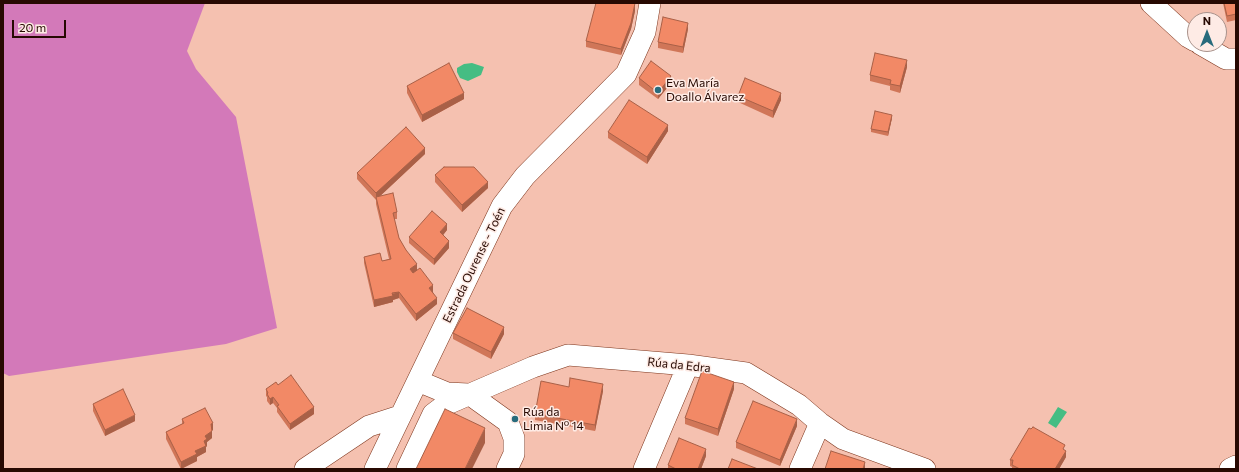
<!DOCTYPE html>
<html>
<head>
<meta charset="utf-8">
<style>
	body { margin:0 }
	#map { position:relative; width:1239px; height:472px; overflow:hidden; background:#f5c1b0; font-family:Commissioner,sans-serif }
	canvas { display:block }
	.frame { position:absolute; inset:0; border:4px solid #270902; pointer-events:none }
	.north { position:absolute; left:1187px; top:12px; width:40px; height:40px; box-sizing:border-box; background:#feebe5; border:1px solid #a8918a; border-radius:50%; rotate:0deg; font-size:11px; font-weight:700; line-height:16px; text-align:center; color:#270902 }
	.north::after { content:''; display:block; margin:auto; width:14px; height:18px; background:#286b7c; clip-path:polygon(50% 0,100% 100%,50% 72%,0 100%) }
	.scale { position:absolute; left:12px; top:20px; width:54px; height:18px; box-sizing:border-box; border:2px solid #270902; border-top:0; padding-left:5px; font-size:12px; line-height:14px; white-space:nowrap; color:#270902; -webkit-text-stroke:3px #feebe5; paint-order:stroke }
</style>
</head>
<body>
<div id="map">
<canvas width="1239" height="472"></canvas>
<div class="frame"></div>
<div class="north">N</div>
<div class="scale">20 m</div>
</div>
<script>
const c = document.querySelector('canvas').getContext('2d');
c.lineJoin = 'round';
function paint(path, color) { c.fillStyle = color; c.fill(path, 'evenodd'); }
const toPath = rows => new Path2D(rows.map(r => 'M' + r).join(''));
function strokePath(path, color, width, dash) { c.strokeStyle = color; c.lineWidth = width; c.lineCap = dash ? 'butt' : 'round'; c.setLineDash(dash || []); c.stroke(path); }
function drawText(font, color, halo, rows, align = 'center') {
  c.font = font + ' Commissioner,sans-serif'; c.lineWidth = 3; c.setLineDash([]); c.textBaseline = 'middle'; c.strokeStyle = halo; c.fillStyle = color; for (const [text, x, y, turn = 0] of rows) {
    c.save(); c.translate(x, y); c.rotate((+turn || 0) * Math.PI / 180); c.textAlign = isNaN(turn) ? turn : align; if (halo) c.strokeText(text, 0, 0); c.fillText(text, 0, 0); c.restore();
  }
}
paint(toPath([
	[3,3,205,3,187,51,196,69,236,117,277,328,226,344,9,376,3,373]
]), '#d379b9');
paint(toPath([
	[472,63,484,67,481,75,468,81,460,78,457,72,457,68,464,64],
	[1058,407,1067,412,1056,428,1048,423]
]), '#45bd83');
const minor = toPath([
	[1151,3,1188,37,1195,41],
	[1200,44,1226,59,1236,59],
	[418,381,447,393,468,394],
	[469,394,508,422,514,438,514,454,507,469],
	[305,469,369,426,400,416],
	[375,469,502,206,525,176,626,74,645,32,650,3],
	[407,469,433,414,445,405,533,367,568,355,688,365,746,373,799,405,820,423,843,439,925,469],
	[644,469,688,365],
	[800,469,820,423],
	[1230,469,1236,466]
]);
strokePath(minor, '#7d351c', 22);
strokePath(minor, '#fff', 21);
paint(toPath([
	[850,3,861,3,850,4],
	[1223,3,1236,3,1236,20,1227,22],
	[635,11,631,29,621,55,586,47,586,41],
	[688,29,683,53,658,48,658,42],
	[907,67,900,93,890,90,890,86,870,81,870,75],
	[639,78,671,83,658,99,639,85],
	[407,86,464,99,422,122,407,93],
	[738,96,781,100,773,118,738,102],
	[892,118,888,136,871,132,871,129],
	[668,131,647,164,608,138,608,132],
	[425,154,380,196,397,212,397,219,394,219,399,238,417,270,433,292,437,304,416,321,399,298,393,300,393,302,374,307,364,263,364,257,382,261,389,259,376,204,376,200,357,179,357,173],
	[435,175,488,188,462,212,435,182],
	[447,230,443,235,449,248,434,265,409,243,409,237],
	[453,333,504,334,491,359,453,339],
	[278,385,314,414,290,430,277,412,277,408,273,403,270,405,267,401,267,397,266,396,266,389],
	[569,387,603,391,595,431,535,420,535,414],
	[734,389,718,436,685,424,685,418],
	[93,404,135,421,105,436,93,411],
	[182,419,213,430,212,430,212,438,207,442,207,446,206,447,206,452,197,457,197,461,181,469,166,439,166,432,182,424],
	[797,426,780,466,736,448,736,442],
	[1065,450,1066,457,1059,469,1012,469,1012,467,1010,466,1010,460],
	[706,456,701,469,668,469,668,465]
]), '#d07658');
paint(toPath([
	[635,3,635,11,631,29,621,55,621,49],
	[688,23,688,29,683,53,683,47],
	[907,60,907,67,900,93,900,86],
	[671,76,671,83,658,99,658,93],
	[464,93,464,99,422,122,422,115],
	[781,93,781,100,773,118,773,111],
	[892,115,892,118,888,136,888,132],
	[668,125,668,131,647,164,647,157],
	[425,148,425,154,377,199,376,197,376,200,376,193],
	[488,182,488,188,462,212,462,205],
	[447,224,447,230,440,239,440,232],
	[449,241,449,248,434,265,434,259],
	[417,264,417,271,410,276,410,269],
	[433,285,433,292,429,295,429,288],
	[399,292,399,298,393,300,393,302,374,307,374,300],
	[437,298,437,304,416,321,416,314],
	[504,327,504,334,491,359,491,352],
	[734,382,734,389,718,436,718,429],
	[603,384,603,391,595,431,595,425],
	[273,397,273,403,270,405,270,399],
	[314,407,314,414,290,430,290,424],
	[135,415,135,421,105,436,105,430],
	[797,419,797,426,780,466,780,460],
	[213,423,213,430,211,431,211,424],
	[485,428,485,443,472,469,465,469],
	[212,431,212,438,207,442,207,446,206,447,206,452,197,457,197,461,181,469,181,462,195,451,204,441,205,436],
	[706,449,706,456,701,469,698,469],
	[1066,451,1066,457,1059,469,1055,469],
	[865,462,865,469,863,469]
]), '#a96047');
const building = toPath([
	[596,3,635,3,631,23,621,49,586,41,596,3],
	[1224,3,1236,3,1236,14,1227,16,1224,3],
	[663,17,688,23,683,47,658,42,663,17],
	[875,53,907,60,900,86,890,84,891,80,870,75,875,53],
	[651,61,671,76,658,93,639,78,651,61],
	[449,63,464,93,422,115,407,86,449,63],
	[745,78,781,93,773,111,738,96,745,78],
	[629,100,668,125,647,157,608,132,629,100],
	[875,111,892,115,888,132,871,129,875,111],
	[406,127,425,148,376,193,357,173,406,127],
	[444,167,474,167,488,182,462,205,435,175,444,167],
	[393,193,397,212,393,213,399,238,406,250,417,264,410,269,413,273,420,268,433,285,429,288,437,298,416,314,399,292,392,293,393,296,374,300,364,257,380,253,382,261,391,259,376,197,393,193],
	[432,211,447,224,440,232,449,241,434,259,409,237,432,211],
	[467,308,504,327,491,352,453,333,467,308],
	[702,371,734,382,718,429,685,418,702,371],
	[291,375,314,407,290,424,277,406,279,405,273,397,270,399,267,394,268,393,266,389,276,382,278,385,291,375],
	[570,378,603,384,595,425,535,414,541,381,569,387,570,378],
	[123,389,135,415,105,430,93,404,123,389],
	[753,401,797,419,780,460,736,442,753,401],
	[205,408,213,423,211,424,212,431,205,436,207,439,204,441,206,446,195,451,197,454,181,462,166,432,184,423,182,419,205,408],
	[445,409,485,428,465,469,416,469,445,409],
	[1033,427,1065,445,1063,449,1066,451,1055,469,1020,469,1012,465,1013,460,1010,460,1029,428,1031,429,1033,427],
	[679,438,706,449,698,469,676,469,668,465,679,438],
	[831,451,865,462,863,469,825,469,831,451],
	[732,459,758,469,728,469,732,459]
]);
paint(building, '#f28966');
strokePath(building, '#a96047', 1);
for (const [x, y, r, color] of [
	[658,90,4,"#286b7c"],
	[515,419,4,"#286b7c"]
]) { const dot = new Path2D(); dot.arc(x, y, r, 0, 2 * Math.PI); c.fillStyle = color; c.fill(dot); strokePath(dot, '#feebe5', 1.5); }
drawText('12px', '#270902', '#feebe5', [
	["Eva María",666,83],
	["Doallo Álvarez",666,97],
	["Rúa da",523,412],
	["Limia Nº 14",523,426]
], 'left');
drawText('12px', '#270902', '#feebe5', [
	["Estrada Ourense - Toén",474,265,-64],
	["Rúa da Edra",679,365,6]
]);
</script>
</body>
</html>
